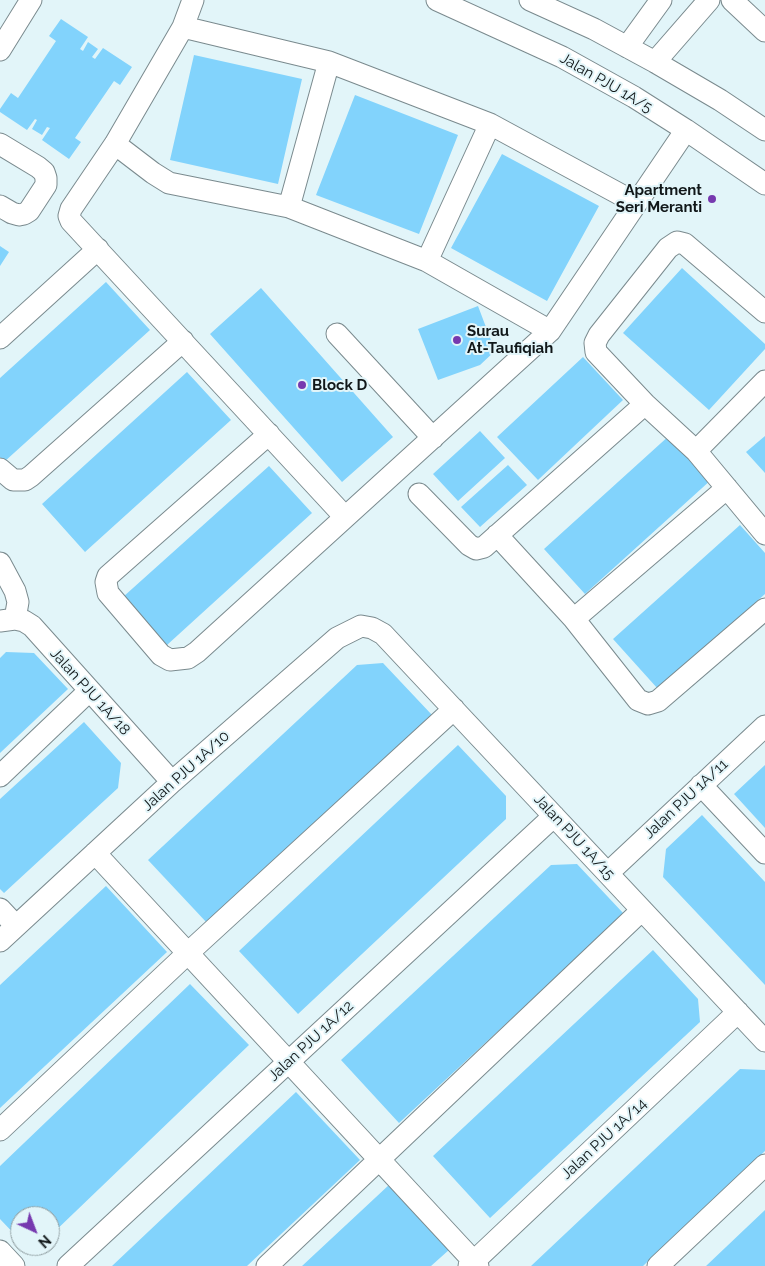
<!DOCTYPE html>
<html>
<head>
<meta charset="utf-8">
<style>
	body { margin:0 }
	#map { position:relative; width:765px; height:1266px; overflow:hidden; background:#e2f5f9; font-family:Raleway,sans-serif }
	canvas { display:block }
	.north { position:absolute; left:10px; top:1206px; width:50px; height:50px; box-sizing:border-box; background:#e2f5f9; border:1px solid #8e9c9f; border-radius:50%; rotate:137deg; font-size:14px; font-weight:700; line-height:20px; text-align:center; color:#111719 }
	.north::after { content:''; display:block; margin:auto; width:18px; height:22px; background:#7639af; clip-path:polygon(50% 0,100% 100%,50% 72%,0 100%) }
</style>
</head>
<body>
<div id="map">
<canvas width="765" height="1266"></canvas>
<div class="north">N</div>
</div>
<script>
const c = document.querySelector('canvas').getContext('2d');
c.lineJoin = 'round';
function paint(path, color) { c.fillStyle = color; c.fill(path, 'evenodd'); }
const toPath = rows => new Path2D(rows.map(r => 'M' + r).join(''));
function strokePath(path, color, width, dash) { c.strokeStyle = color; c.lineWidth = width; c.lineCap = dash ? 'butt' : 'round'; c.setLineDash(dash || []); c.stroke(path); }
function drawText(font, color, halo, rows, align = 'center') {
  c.font = font + ' Raleway,sans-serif'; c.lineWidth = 4; c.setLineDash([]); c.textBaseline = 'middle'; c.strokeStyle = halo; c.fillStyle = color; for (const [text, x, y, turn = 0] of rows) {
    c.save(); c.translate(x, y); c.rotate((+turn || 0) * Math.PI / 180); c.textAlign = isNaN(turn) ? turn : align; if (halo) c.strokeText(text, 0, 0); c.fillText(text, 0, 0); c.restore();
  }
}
paint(toPath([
	[61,19,88,37,80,49,83,51,88,42,98,49,92,57,95,59,103,48,132,67,120,85,114,81,75,138,81,142,69,159,42,140,50,128,47,127,42,135,32,129,37,120,35,119,27,130,0,112,0,109,11,93,18,98,56,41,49,36],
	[194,55,302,79,278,184,170,160],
	[355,95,458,135,419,234,316,195],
	[502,154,599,206,547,301,451,248],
	[0,246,9,252,0,266],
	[682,268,765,344,765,349,709,410,623,333],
	[106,282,150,330,4,462,0,457,0,378],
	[261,288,393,437,342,482,210,334],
	[478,306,495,351,480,365,438,380,418,329],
	[583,357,623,400,538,480,497,437],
	[187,372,231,420,85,552,42,504],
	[480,431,505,458,458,501,433,474],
	[671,434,712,479,585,594,544,549],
	[765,436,765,473,746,452],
	[508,465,527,485,480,527,461,507],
	[269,466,312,513,167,645,123,597],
	[740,525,765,553,765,594,658,689,613,639],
	[6,652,34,653,68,689,0,753,0,658],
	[383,663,432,715,208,924,148,860,357,665],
	[84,722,121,763,118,788,4,893,0,889,0,799],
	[458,745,506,796,506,819,298,1014,239,951],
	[765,765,765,828,734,794],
	[702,815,765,882,765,985,663,877,666,849],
	[577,864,624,914,399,1123,341,1060,551,865],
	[106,886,167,952,0,1108,0,985],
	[653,950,698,999,700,1022,490,1218,433,1156],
	[190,984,249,1045,50,1236,50,1216,20,1216,20,1240,0,1219,0,1166],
	[740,1069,765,1070,765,1151,643,1266,531,1266],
	[296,1092,360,1160,247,1266,112,1266],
	[390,1184,450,1249,431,1266,302,1266],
	[765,1210,765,1266,706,1266,746,1228]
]), '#82d3fc');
const minor = toPath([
	[193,0,183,27,115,144,71,209,69,216,71,221,345,517],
	[437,0,562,57,634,97,686,130,765,184],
	[530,0,594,29,655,62,720,100,765,130],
	[732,0,765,31],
	[183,27,329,62,490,124,636,203],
	[627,47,661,0],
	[0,50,31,0],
	[655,62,709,0],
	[0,144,38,167,44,172,46,178,46,185,29,211,24,214,19,215,12,213,0,206],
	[115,144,153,173,169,183,289,207,427,261,550,331],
	[289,207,329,62],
	[427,261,490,124],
	[765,312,685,244,677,242,668,248,599,335,595,343,596,352,645,404,696,451,765,534],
	[337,334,433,438],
	[0,338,98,249],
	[269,434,108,576,106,582,108,593,161,655,170,660,188,658,197,652,550,331,686,130],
	[696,451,765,381],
	[0,469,13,480,25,480,31,476,183,341],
	[419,494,469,545,476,549,484,547,645,404],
	[497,535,574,619,638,700,648,704,658,701,765,609],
	[0,563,15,591,18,602,15,619],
	[574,619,727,488],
	[0,621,15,619,24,621,32,626,172,782],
	[0,776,89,691],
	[701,785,765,853],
	[95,853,478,1266],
	[608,873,765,726],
	[0,909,16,926],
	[0,941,172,782,337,638,361,626,372,628,383,634,765,1041],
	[0,1130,188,953,454,709],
	[0,1251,14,1266],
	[68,1266,554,816],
	[267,1266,642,910],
	[469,1266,738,1012],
	[658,1266,765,1165]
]);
strokePath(minor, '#7a8a8e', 23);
strokePath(minor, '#fff', 21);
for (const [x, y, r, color] of [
	[712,199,5,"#7639af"],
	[457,340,5,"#7639af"],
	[302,385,5,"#7639af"]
]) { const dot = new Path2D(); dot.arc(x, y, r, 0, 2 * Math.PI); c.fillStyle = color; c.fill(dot); strokePath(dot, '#e2f5f9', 2); }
drawText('15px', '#111719', '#e2f5f9', [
	["Jalan PJU 1A/5",606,83,30],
	["Jalan PJU 1A/18",90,692,48],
	["Jalan PJU 1A/10",186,771,-42],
	["Jalan PJU 1A/11",686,799,-43],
	["Jalan PJU 1A/15",574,837,47],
	["Jalan PJU 1A/12",311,1041,-43],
	["Jalan PJU 1A/14",604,1139,-43]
]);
drawText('bold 15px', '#111719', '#e2f5f9', [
	["Apartment",702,190,"right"],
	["Seri Meranti",702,207,"right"],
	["Surau",467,331],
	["At-Taufiqiah",467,348],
	["Block D",312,385]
], 'left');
</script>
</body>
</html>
